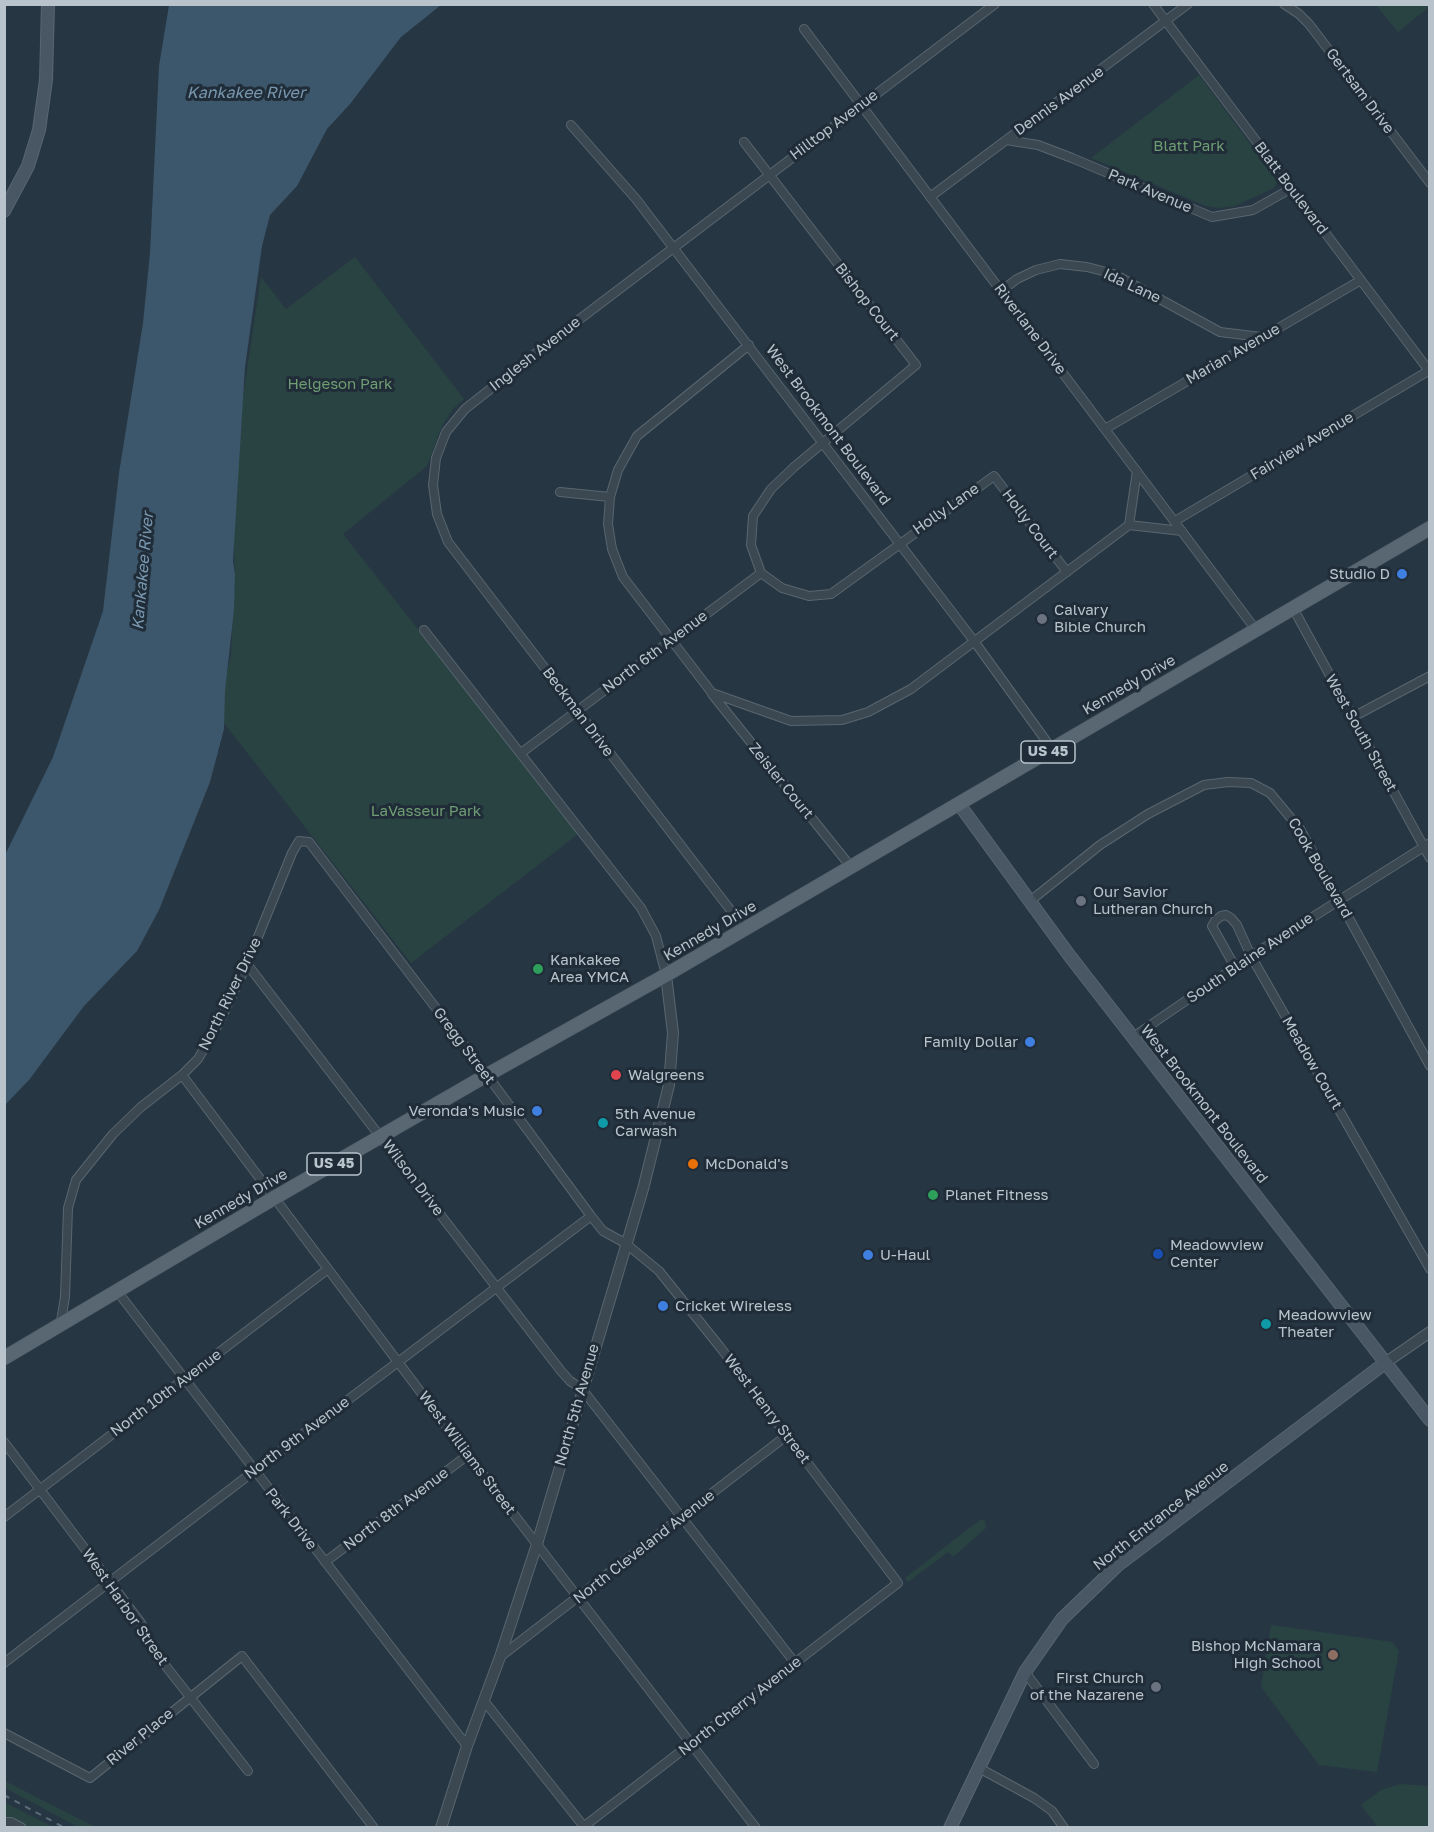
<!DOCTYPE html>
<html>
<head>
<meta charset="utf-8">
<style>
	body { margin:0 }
	#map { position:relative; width:1434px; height:1832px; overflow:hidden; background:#273643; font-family:"Golos Text",sans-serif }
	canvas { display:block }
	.frame { position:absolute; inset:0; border:6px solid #b8c3cc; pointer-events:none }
</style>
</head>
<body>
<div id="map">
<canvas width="1434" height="1832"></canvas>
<div class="frame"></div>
</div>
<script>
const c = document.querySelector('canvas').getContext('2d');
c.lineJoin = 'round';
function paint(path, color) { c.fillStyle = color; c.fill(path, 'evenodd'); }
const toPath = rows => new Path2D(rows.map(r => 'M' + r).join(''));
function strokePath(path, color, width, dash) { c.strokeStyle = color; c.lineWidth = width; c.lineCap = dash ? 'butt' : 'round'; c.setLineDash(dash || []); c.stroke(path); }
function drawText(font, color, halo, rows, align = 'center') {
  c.font = font + ' "Golos Text",sans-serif'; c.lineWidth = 6; c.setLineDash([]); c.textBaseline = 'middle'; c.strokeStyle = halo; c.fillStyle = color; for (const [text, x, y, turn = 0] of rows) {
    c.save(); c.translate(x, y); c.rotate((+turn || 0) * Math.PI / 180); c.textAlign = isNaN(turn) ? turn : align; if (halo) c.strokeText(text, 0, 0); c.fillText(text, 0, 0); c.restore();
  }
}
paint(toPath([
	[1429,4,1429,7,1398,32,1376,5],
	[1199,75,1274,176,1278,181,1274,188,1235,206,1219,208,1206,206,1091,158],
	[355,257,464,399,452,410,441,428,427,466,343,534,572,825,577,835,411,963,217,714,231,655,235,575,233,529,242,404,261,277,286,309],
	[981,1519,985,1521,986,1528,953,1557,948,1552,908,1582,905,1578],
	[1271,1625,1392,1642,1399,1651,1377,1772,1319,1765,1261,1687],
	[4,1781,5,1781,95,1827,78,1827,5,1788],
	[1400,1784,1429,1786,1429,1827,1378,1827,1361,1805,1381,1790],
	[4,1802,53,1827,28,1827,5,1817]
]), '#294343');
paint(toPath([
	[169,5,441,5,401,37,350,104,327,129,297,186,270,215,262,246,245,367,233,561,235,575,234,610,225,691,224,729,210,782,159,910,137,951,84,1006,29,1080,5,1105,5,855,53,757,103,611,119,473,143,323,150,253,159,66]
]), '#3c576b');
const minor = toPath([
	[1153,4,1430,372],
	[1284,4,1299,14,1309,24,1430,183],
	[804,29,1256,630],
	[571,125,636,199,974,641,1052,749],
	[1006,140,1038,145,1072,158,1212,217,1253,210,1292,188],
	[744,142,916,365,794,467,771,489,753,516,751,545,761,573],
	[930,197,1188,4],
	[1001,291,1017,279,1036,270,1060,264,1087,267,1114,274,1220,332,1261,337],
	[749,345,637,436,618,470,610,497,608,524,612,549,623,577,712,693,791,721,842,720,868,712,911,689,1129,525,1137,471],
	[1105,429,1361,280],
	[560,492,610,497],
	[1175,521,1430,370],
	[1129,525,1182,531],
	[761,573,782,588,809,596,831,594,994,476,1067,572],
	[1293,608,1430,858],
	[424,630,641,908,656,936,666,975],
	[712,694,851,867],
	[1353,717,1430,676],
	[521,753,761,573],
	[1029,902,1100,845,1148,814,1204,785,1228,782,1251,783,1270,793,1300,829,1430,1066],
	[745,929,448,542,437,514,433,485,436,458,446,432,465,409,568,328,995,4],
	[247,964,561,1371,570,1381,582,1389,795,1663],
	[1235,967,1212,926,1215,921,1221,916,1226,915,1231,918,1237,925,1251,956,1430,1269],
	[1133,1037,1251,956,1430,843],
	[182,1075,468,1455,756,1828],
	[117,1291,467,1746],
	[60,1327,65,1297,68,1208,76,1180,113,1134,141,1107,182,1075,198,1059,219,1023,247,964,292,853,299,841,309,842,487,1075,591,1216,603,1231,625,1243,659,1271,720,1347,898,1583,582,1828],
	[4,1442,141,1623,154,1651,248,1771],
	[4,1517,328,1269],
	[325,1562,468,1455],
	[500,1657,786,1436],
	[4,1663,254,1471,591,1216],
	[1025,1672,1094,1764],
	[485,1702,585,1828],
	[4,1733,90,1778,242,1656,374,1828],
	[979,1768,1034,1798,1052,1811,1064,1828],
	[4,1822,11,1822,22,1828]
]);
const tertiary = toPath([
	[1385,1363,1430,1332],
	[441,1828,467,1746,500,1657,537,1544,643,1189,669,1085,673,1033,666,975]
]);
const secondary = toPath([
	[4,211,28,166,39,130,46,80,48,4],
	[959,804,1069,955,1430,1420],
	[950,1828,1025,1672,1062,1619,1118,1565,1385,1363]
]);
const primary = toPath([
	[4,1358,274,1198,487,1075,666,975,1430,528]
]);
strokePath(minor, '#59666f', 10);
strokePath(tertiary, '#59666f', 12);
strokePath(secondary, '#59666f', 14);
strokePath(primary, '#45515b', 15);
strokePath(minor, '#3b4852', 8);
strokePath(tertiary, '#3b4852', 10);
strokePath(secondary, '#495765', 12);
strokePath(primary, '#596772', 14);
strokePath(toPath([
	[4,1795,65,1828]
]), '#5d6c79', 2, [6, 6]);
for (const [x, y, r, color] of [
	[1402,574,6,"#3f7fe0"],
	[1042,619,6,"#6b7280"],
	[1081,901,6,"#6b7280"],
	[538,969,6,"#2e9e5b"],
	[1030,1042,6,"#3f7fe0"],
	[616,1075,6,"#e0444e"],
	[537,1111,6,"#3f7fe0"],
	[603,1123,6,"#0f9aa8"],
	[693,1164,6,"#e8710a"],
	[933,1195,6,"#2e9e5b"],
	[1158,1254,6,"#1a4fb4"],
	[868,1255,6,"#3f7fe0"],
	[663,1306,6,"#3f7fe0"],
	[1266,1324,6,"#0f9aa8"],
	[1333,1655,6,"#8d6e63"],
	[1156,1687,6,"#6b7280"]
]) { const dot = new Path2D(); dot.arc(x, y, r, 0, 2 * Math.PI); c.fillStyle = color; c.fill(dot); strokePath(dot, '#202d38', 2); }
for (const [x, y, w] of [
	[1048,752,54],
	[334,1164,54]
]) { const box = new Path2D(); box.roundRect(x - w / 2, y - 11, w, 22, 4.5); c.fillStyle = '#202d38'; c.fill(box); strokePath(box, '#b8c3cc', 1.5); }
drawText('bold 14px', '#b8c3cc', null, [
	["US 45",1048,752],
	["US 45",334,1164]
]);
drawText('15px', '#b8c3cc', '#202d38', [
	["Gertsam Drive",1360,91,53],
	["Dennis Avenue",1059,101,-36],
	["Hilltop Avenue",834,125,-37],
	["Blatt Boulevard",1291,188,53],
	["Park Avenue",1150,191,23],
	["Ida Lane",1132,286,25],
	["Bishop Court",867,302,52],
	["Riverlane Drive",1030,329,53],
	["Inglesh Avenue",535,354,-38],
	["Marian Avenue",1233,354,-30],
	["West Brookmont Boulevard",828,425,53],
	["Fairview Avenue",1302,446,-31],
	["Holly Lane",946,509,-35],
	["Holly Court",1030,524,53],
	["North 6th Avenue",655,652,-37],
	["Kennedy Drive",1129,685,-30],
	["Beckman Drive",578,712,53],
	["West South Street",1361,733,61],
	["Zeisler Court",781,781,51],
	["Cook Boulevard",1320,868,60],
	["Kennedy Drive",710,931,-30],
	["South Blaine Avenue",1250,958,-34],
	["North River Drive",230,994,-64],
	["Gregg Street",464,1046,53],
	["Meadow Court",1312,1063,60],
	["West Brookmont Boulevard",1204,1104,52],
	["Wilson Drive",413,1178,53],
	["Kennedy Drive",241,1199,-30],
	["North 10th Avenue",166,1393,-37],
	["North 5th Avenue",577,1405,-74],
	["West Henry Street",767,1409,53],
	["North 9th Avenue",297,1438,-37],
	["West Williams Street",467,1453,53],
	["North 8th Avenue",396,1509,-37],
	["North Entrance Avenue",1161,1516,-38],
	["Park Drive",291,1519,52],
	["North Cleveland Avenue",644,1547,-38],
	["West Harbor Street",125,1607,55],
	["North Cherry Avenue",740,1706,-38],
	["River Place",140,1737,-39]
]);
drawText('15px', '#6f9d73', '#202d38', [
	["Blatt Park",1189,146],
	["Helgeson Park",340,384],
	["LaVasseur Park",426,811]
]);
drawText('15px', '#b8c3cc', '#202d38', [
	["Studio D",1390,574,"right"],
	["Calvary",1054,610],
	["Bible Church",1054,627],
	["Our Savior",1093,892],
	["Lutheran Church",1093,909],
	["Kankakee",550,960],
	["Area YMCA",550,977],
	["Family Dollar",1018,1042,"right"],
	["Walgreens",628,1075],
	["Veronda's Music",525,1111,"right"],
	["5th Avenue",615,1114],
	["Carwash",615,1131],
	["McDonald's",705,1164],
	["Planet Fitness",945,1195],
	["Meadowview",1170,1245],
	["Center",1170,1262],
	["U-Haul",880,1255],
	["Cricket Wireless",675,1306],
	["Meadowview",1278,1315],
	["Theater",1278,1332],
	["Bishop McNamara",1321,1646,"right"],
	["High School",1321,1663,"right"],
	["First Church",1144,1678,"right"],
	["of the Nazarene",1144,1695,"right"]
], 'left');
drawText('italic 16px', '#7897af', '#202d38', [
	["Kankakee River",246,93],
	["Kankakee River",143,571,-85]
]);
</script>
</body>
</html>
